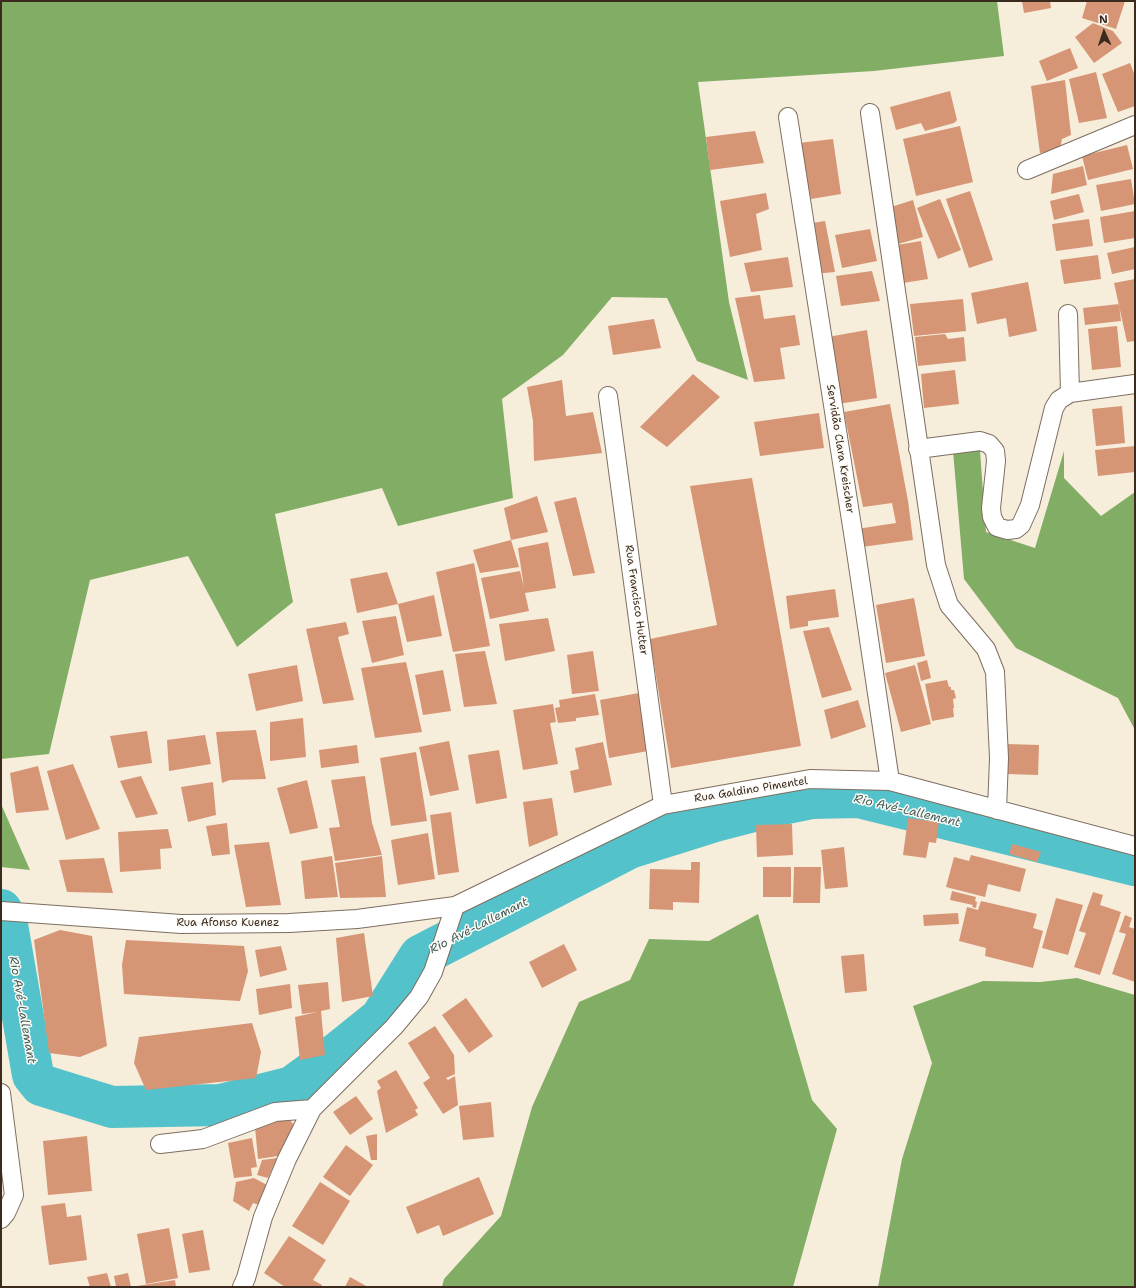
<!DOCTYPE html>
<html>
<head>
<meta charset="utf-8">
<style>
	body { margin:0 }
	#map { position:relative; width:1136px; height:1288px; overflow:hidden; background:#f7eddb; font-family:"Shantell Sans",sans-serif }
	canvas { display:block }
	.frame { position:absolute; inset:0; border:2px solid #3b2a1e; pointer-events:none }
	.north { position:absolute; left:1084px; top:12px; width:40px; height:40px; -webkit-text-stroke:3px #fdfcf7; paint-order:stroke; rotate:357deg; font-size:11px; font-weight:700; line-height:16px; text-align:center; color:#3b2a1e }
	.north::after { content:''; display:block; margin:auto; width:14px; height:18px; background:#3b2a1e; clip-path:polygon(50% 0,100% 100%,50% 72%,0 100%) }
</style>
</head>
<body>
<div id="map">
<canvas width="1136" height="1288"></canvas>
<div class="frame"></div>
<div class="north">N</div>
</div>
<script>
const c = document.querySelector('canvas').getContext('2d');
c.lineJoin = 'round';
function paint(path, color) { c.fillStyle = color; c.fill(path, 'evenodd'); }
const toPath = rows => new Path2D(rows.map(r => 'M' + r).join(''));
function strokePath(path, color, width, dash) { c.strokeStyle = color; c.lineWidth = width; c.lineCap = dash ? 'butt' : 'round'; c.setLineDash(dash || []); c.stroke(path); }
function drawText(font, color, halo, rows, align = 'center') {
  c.font = font + ' "Shantell Sans",sans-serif'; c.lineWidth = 3; c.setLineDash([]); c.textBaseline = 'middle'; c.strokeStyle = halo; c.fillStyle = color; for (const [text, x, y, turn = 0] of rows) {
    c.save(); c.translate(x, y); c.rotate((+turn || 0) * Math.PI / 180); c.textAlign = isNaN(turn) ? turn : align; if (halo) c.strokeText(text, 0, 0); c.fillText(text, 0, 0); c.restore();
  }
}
paint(toPath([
	[1,1,997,1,1004,56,874,71,698,82,729,302,748,380,697,361,667,298,612,297,563,355,502,399,513,498,398,526,382,488,275,514,293,602,237,647,188,556,90,580,49,754,1,759],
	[953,451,980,451,986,532,1035,548,1064,451,1064,478,1101,516,1135,492,1135,730,1118,698,1016,648,964,579],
	[1,804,30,870,1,867],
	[758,914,812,1100,837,1129,793,1287,442,1287,444,1279,501,1216,532,1107,579,1002,630,980,649,939,709,941],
	[1077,978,1135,995,1135,1287,878,1287,902,1159,932,1063,913,1006,983,981,1040,982]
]), '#82ad65');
strokePath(toPath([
	[1,910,6,919,33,1075,41,1085,112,1107,220,1105,292,1087,325,1063,381,1018,420,956,629,848,715,821,773,806,812,798,859,797,1135,865]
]), '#54c2cb', 42);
paint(toPath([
	[1022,1,1050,1,1051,8,1024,13],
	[1087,1,1125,1,1116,29,1082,18],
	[1093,23,1113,31,1122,43,1094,63,1075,37],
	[1070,48,1078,68,1047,81,1039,61],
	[1130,63,1135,76,1135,106,1118,112,1102,74],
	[1096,72,1107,118,1079,123,1069,79],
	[1065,80,1071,135,1062,139,1060,149,1040,153,1031,86],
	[950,91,957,120,954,123,925,131,921,123,896,130,890,107],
	[960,126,973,182,916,196,903,139],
	[755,131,764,163,710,170,706,137],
	[833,139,841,194,811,199,799,143],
	[1127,145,1133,169,1088,180,1082,156],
	[1083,166,1087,185,1051,194,1053,174],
	[1131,179,1135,204,1101,211,1096,185],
	[970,191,993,260,969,268,946,199],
	[766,193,769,209,756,214,762,250,730,257,720,201],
	[1079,194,1084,212,1054,220,1050,201],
	[940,199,961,250,938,259,917,208],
	[913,200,923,237,898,244,888,208],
	[1135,211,1135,238,1104,243,1100,217],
	[1089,219,1093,246,1056,251,1052,224],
	[825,221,835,272,813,274,806,224],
	[870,229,877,261,842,268,835,235],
	[921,241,928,279,903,283,897,245],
	[1135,247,1135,269,1112,274,1107,253],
	[1098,255,1101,279,1064,284,1060,260],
	[788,257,793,287,751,292,744,263],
	[872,271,880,301,841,306,836,276],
	[1135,279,1135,341,1127,342,1114,283],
	[1028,282,1037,331,1009,337,1006,318,977,324,971,293],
	[760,295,764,319,795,315,800,345,780,348,785,379,754,382,735,298],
	[963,299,966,331,914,336,910,304],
	[1119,304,1121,321,1085,325,1083,308],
	[654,319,661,348,613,355,608,326],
	[1117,326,1121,367,1092,370,1088,329],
	[867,330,877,398,838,404,828,337],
	[945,334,948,339,964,337,966,361,918,366,915,337],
	[955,370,959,404,924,408,921,374],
	[693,374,720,397,667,447,640,427],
	[562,380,566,416,593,412,602,453,534,461,533,421,527,387],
	[890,404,908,501,913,540,862,547,857,529,896,523,892,503,863,507,844,412],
	[1122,406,1125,443,1096,446,1092,409],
	[819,413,824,448,760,456,754,422],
	[1135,446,1135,472,1098,476,1095,450],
	[752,478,801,746,671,768,650,639,717,625,690,486],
	[537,496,548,532,511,540,504,508],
	[576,497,595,573,573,576,554,502],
	[511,540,519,567,480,573,473,550],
	[548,542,556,588,525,593,529,611,490,619,481,578,520,571,524,588,518,548],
	[474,563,490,646,453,652,436,572],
	[387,572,398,604,357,613,350,579],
	[835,589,839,617,808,621,808,626,790,629,786,596],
	[434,595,442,636,407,642,398,604],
	[914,598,925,656,886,663,876,605],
	[396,616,404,655,372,663,362,621],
	[548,618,555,651,505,661,499,624],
	[346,622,349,634,338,637,354,700,323,704,306,629],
	[829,627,852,690,822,698,803,631],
	[485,651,497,704,464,707,455,654],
	[593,651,599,691,572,694,567,655],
	[927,660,931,678,921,681,917,663],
	[406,662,422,732,375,738,361,668],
	[297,665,303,701,256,711,248,674],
	[915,665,931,724,901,732,885,673],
	[443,670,451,711,423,715,415,675],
	[947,680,949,687,951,687,951,690,954,690,956,698,953,699,954,708,953,708,954,717,932,721,925,684],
	[639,693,648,751,609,758,600,700],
	[595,694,599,715,576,718,576,721,558,723,555,708,560,707,559,700],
	[858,700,866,727,831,739,824,710],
	[553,704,556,722,550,723,558,764,523,770,513,710],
	[303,718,306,757,270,761,270,722],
	[256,730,266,779,230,780,222,783,216,732],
	[147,731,152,763,118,768,110,736],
	[205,735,211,764,169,771,167,740],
	[449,741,459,790,430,796,419,747],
	[603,742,612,785,574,793,570,771,579,769,575,748],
	[1007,744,1039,745,1038,775,1007,774],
	[357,745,359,763,321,768,319,750],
	[499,750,507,798,476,804,468,755],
	[416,752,427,821,391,826,380,758],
	[73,764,100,829,66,840,47,771],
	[38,766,49,810,16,813,10,773],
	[141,776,158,814,136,818,120,781],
	[365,776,372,823,382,855,335,861,329,828,340,827,331,780],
	[307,780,318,828,290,834,277,788],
	[213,782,216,815,188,822,181,787],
	[552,798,558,835,529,847,523,802],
	[451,812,459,872,438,875,430,815],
	[908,818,939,822,936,843,929,842,926,858,903,855],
	[227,823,230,854,212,856,206,826],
	[792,824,793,855,757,857,756,825],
	[168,829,172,848,160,849,161,869,120,872,118,832],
	[428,833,435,879,398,885,391,840],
	[269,842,281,905,246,907,234,845],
	[1012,844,1041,852,1037,862,1009,854],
	[844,847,848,887,825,889,821,850],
	[971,855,1026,869,1020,892,988,884,985,897,946,887,954,857,969,861],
	[332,856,338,897,305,899,301,861],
	[382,856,386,897,340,898,335,863],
	[104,858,113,893,67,892,59,860],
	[691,862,700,862,699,903,673,902,673,910,649,909,650,869,691,870],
	[763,867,791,867,791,897,763,897],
	[794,867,821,867,820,903,793,903],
	[952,891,976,897,975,901,977,902,976,908,972,907,973,905,950,900],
	[1093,892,1103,895,1100,905,1121,912,1100,975,1074,967,1086,933,1079,931],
	[1056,898,1083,905,1068,955,1042,948],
	[981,901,1037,914,1033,928,1043,931,1033,968,985,956,986,948,959,941,967,907,978,910],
	[958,913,959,924,924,926,923,915],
	[1125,915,1132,918,1129,927,1135,929,1135,982,1112,974,1126,934,1119,932],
	[60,930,92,936,107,1046,80,1057,49,1053,34,940],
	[364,933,373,996,342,1002,336,938],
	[126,940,244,946,248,971,240,1001,124,994,122,965],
	[564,944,577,970,542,988,529,962],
	[281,946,287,970,260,977,255,950],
	[864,954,867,991,845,993,841,956],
	[328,982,330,1009,321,1011,325,1055,300,1060,295,1017,317,1012,302,1014,298,985],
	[290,984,292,1008,259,1015,256,989],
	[466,998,493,1036,469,1053,442,1015],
	[252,1023,261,1052,256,1078,146,1090,134,1063,139,1037],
	[435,1026,454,1055,455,1074,446,1078,448,1080,455,1076,458,1105,443,1114,423,1083,430,1078,408,1043],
	[396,1070,418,1108,415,1110,418,1115,386,1133,377,1091,381,1088,377,1081],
	[356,1096,373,1119,350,1135,333,1112],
	[491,1102,494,1137,463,1140,459,1106],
	[288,1118,295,1126,278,1156,258,1159,255,1127],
	[377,1134,377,1160,371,1160,366,1136],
	[87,1136,92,1191,48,1195,43,1141],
	[252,1138,257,1167,251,1168,252,1176,234,1178,228,1143],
	[346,1145,373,1165,350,1196,323,1177],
	[277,1158,268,1178,257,1175,262,1160],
	[479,1177,494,1214,443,1236,439,1225,417,1234,406,1207],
	[254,1178,267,1185,260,1205,253,1203,249,1211,233,1201,236,1182],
	[320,1182,350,1201,323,1245,292,1226],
	[65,1203,67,1217,81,1215,87,1260,49,1265,41,1206],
	[169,1228,178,1278,146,1284,137,1234],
	[203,1230,210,1270,189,1273,182,1234],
	[289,1236,326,1260,313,1280,322,1285,321,1287,285,1287,264,1273],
	[107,1273,111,1287,90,1287,87,1277],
	[128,1273,131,1287,116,1287,114,1276],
	[350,1277,368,1287,345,1287],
	[175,1280,176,1287,138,1287,137,1286]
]), '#d69575');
const street = toPath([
	[870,113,936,565,949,605,986,649,995,672,999,758,997,810],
	[788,117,856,552,890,781],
	[1027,170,1135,125],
	[1068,314,1070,393],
	[608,396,663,805],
	[918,449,980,441,989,444,995,451,996,461,991,508,992,517,997,527,1007,530,1016,529,1021,525,1030,505,1054,408,1059,400,1070,393,1135,384],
	[1,911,181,924,289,923,357,919,455,906,663,805,810,779,890,781,1135,846],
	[1,1093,14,1195,6,1213,1,1219],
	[160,1144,203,1139,275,1112,312,1109],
	[242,1287,246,1278,263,1217,287,1159,312,1109,394,1027,419,997,433,972,455,906]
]);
strokePath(street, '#7d6e60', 20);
strokePath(street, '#fff', 18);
drawText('11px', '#3b2a1e', '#fdfcf7', [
	["Servidão Clara Kreischer",840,449,81],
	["Rua Francisco Hutter",636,600,82],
	["Rua Galdino Pimentel",751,790,-9],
	["Rua Afonso Kuenez",228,923]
]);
drawText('italic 12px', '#445f5b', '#fdfcf7', [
	["Rio Avé‐Lallemant",907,811,13],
	["Rio Avé‐Lallemant",479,926,-27],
	["Rio Avé‐Lallemant",22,1010,80]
]);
</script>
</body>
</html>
